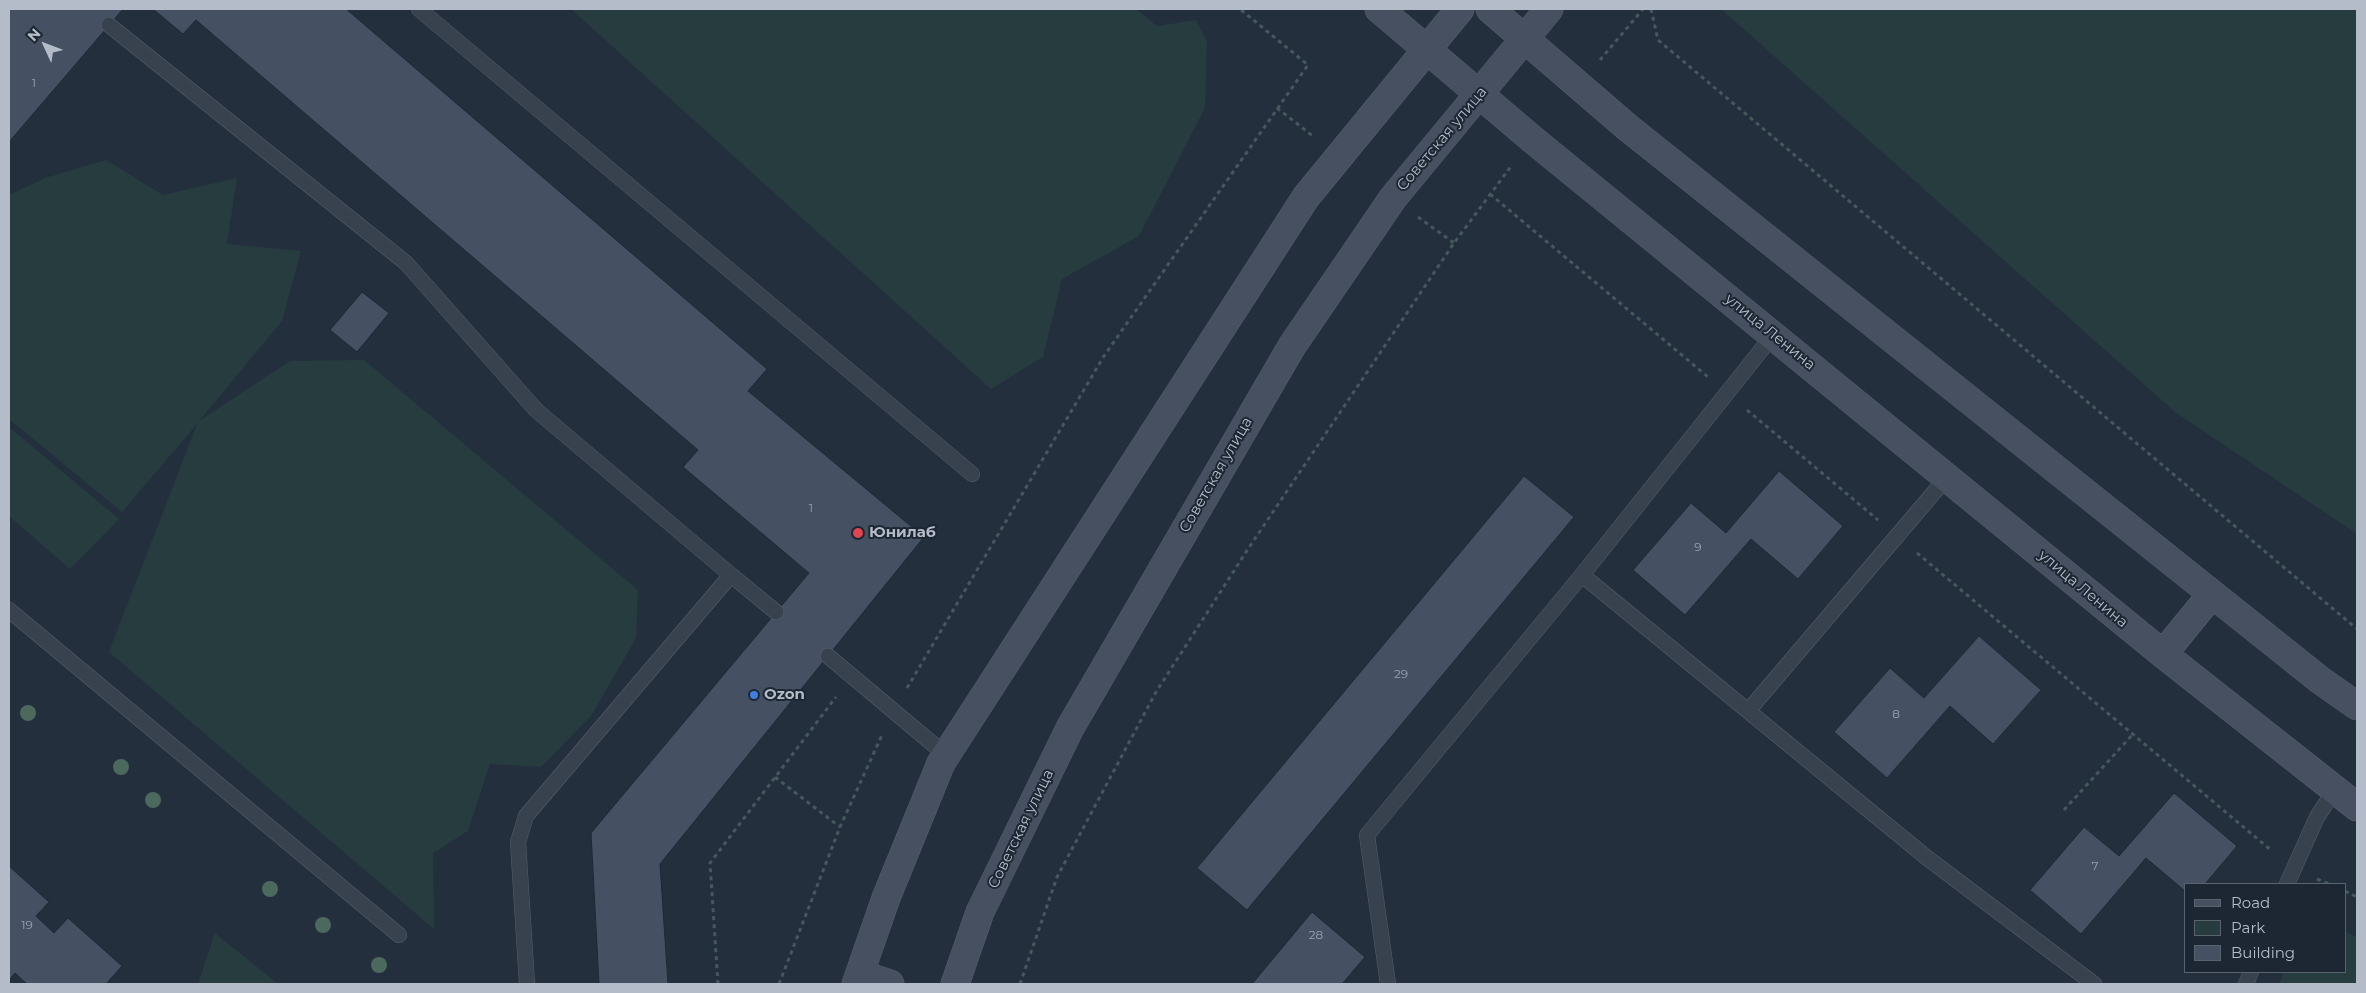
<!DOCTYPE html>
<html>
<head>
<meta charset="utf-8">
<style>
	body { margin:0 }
	#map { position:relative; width:2366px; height:993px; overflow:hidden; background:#242f3e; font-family:Montserrat,sans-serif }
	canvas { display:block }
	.frame { position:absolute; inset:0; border:10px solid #b4bcc9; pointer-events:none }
	.legend { position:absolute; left:2184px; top:883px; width:162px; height:90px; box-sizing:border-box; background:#1d2633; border:1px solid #59626f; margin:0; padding:6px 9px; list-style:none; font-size:15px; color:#b4bcc9 }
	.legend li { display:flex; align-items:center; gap:10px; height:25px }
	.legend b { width:25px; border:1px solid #59626f }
	.north { position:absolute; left:20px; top:20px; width:50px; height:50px; -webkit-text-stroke:4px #1d2633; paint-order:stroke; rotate:313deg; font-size:14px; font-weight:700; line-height:20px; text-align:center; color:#b4bcc9 }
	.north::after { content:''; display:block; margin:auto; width:18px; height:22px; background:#b4bcc9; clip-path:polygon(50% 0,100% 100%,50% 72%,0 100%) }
</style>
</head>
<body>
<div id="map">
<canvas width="2366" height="993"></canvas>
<div class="frame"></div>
<ul class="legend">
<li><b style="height:6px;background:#465061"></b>Road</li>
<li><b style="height:14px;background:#263c3f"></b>Park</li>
<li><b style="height:14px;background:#455162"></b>Building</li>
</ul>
<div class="north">N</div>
</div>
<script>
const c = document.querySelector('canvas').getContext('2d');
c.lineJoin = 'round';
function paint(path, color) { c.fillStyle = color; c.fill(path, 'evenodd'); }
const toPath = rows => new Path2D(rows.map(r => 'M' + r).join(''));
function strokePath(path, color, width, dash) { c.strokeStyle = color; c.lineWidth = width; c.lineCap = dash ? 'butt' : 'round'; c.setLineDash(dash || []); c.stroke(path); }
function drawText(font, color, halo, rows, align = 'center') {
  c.font = font + ' Montserrat,sans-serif'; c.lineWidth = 4; c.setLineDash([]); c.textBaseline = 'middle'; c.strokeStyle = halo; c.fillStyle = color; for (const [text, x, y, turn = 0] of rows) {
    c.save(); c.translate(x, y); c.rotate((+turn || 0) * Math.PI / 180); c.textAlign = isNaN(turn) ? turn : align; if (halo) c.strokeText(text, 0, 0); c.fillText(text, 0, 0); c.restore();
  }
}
paint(toPath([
	[571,9,1136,9,1157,26,1196,20,1207,41,1205,108,1139,236,1062,279,1043,357,991,389],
	[1721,9,2357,9,2357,534,2175,412],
	[106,160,163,195,237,178,227,244,301,251,282,321,199,421,290,361,364,360,638,590,636,638,591,716,541,767,490,764,468,831,433,853,434,929,109,652,197,424,122,512,9,419,9,195,45,178],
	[9,427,119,519,70,569,9,516],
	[2345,932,2357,937,2357,984,2279,984,2284,972,2345,972],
	[215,933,278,984,198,984]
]), '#263c3f');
const building = toPath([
	[9,9,123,9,9,142,9,9],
	[153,9,346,9,767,369,748,391,924,537,660,864,668,984,599,984,591,833,809,573,683,467,698,450,196,20,183,34,153,9],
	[362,292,389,313,357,352,330,330,362,292],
	[1779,471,1843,526,1798,579,1751,539,1685,615,1633,570,1691,503,1726,533,1779,471],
	[1524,476,1574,517,1247,910,1197,868,1524,476],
	[1979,636,2041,690,1993,744,1950,706,1887,778,1834,732,1890,668,1924,698,1979,636],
	[2174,793,2237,846,2205,884,2185,884,2185,891,2146,858,2081,934,2030,890,2084,827,2119,856,2174,793],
	[9,866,49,902,36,916,54,933,68,918,122,966,106,984,27,984,15,973,9,980,9,866],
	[1312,912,1365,957,1342,984,1252,984,1312,912]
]);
paint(building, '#455162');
strokePath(building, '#1f2835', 1);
const lane = toPath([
	[419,9,972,474],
	[109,25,406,263,536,410,731,575,526,816,518,842,527,984],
	[731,575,776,612],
	[1582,575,1774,334],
	[9,610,399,935],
	[828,656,946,755],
	[1748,711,1926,857,2094,984],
	[2287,884,2317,817,2334,791],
	[1388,984,1367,835,1582,575,1748,711,1948,476],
	[2246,984,2251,972]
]);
const secondary = toPath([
	[1379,9,1532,139,2163,654,2357,807],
	[1490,9,1627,127,2320,680,2357,706],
	[2163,654,2212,594],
	[860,974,890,984],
	[856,984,886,898,941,763,1306,197,1460,9],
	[955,984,980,912,1070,728,1292,346,1393,198,1549,9]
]);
strokePath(lane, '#565f6c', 16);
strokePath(secondary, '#565f6c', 29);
strokePath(toPath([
	[1651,9,1658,40,2357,629],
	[1600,60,1643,9],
	[1277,108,1314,137],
	[1490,194,1708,377],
	[1418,217,1454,243],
	[1747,410,1878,520],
	[1917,553,2272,851],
	[907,688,1104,356,1308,65,1240,9],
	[775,777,840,827],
	[2064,810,2133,734],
	[2317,879,2329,884],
	[2345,891,2357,897],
	[718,984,710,863,836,697],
	[779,984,840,827,882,735],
	[1020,984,1057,877,1156,692,1248,549,1454,243,1512,165]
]), '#44595c', 3, [4, 4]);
strokePath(lane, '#38414e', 15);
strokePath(secondary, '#465061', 28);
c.fillStyle = '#4b6a5d';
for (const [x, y] of [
	[28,713],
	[121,767],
	[153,800],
	[270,889],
	[323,925],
	[379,965]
]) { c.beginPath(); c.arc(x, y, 8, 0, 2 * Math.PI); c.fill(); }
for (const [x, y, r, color] of [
	[858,533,6,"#e0444e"],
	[754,695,5,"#3f7fe0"]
]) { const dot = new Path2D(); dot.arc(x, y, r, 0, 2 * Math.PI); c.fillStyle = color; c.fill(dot); strokePath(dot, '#1d2633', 2); }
drawText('12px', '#98a1af', null, [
	["1",34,83],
	["1",811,508],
	["9",1698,547],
	["29",1401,674],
	["8",1896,714],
	["7",2095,866],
	["19",27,925],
	["28",1316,935]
]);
drawText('15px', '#b4bcc9', '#1d2633', [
	["Советская улица",1442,139,-50],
	["улица Ленина",1770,332,39],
	["Советская улица",1216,475,-60],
	["улица Ленина",2083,589,40],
	["Советская улица",1021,829,-64]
]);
drawText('bold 15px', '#b4bcc9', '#1d2633', [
	["Юнилаб",869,533],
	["Ozon",764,695]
], 'left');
</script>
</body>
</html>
